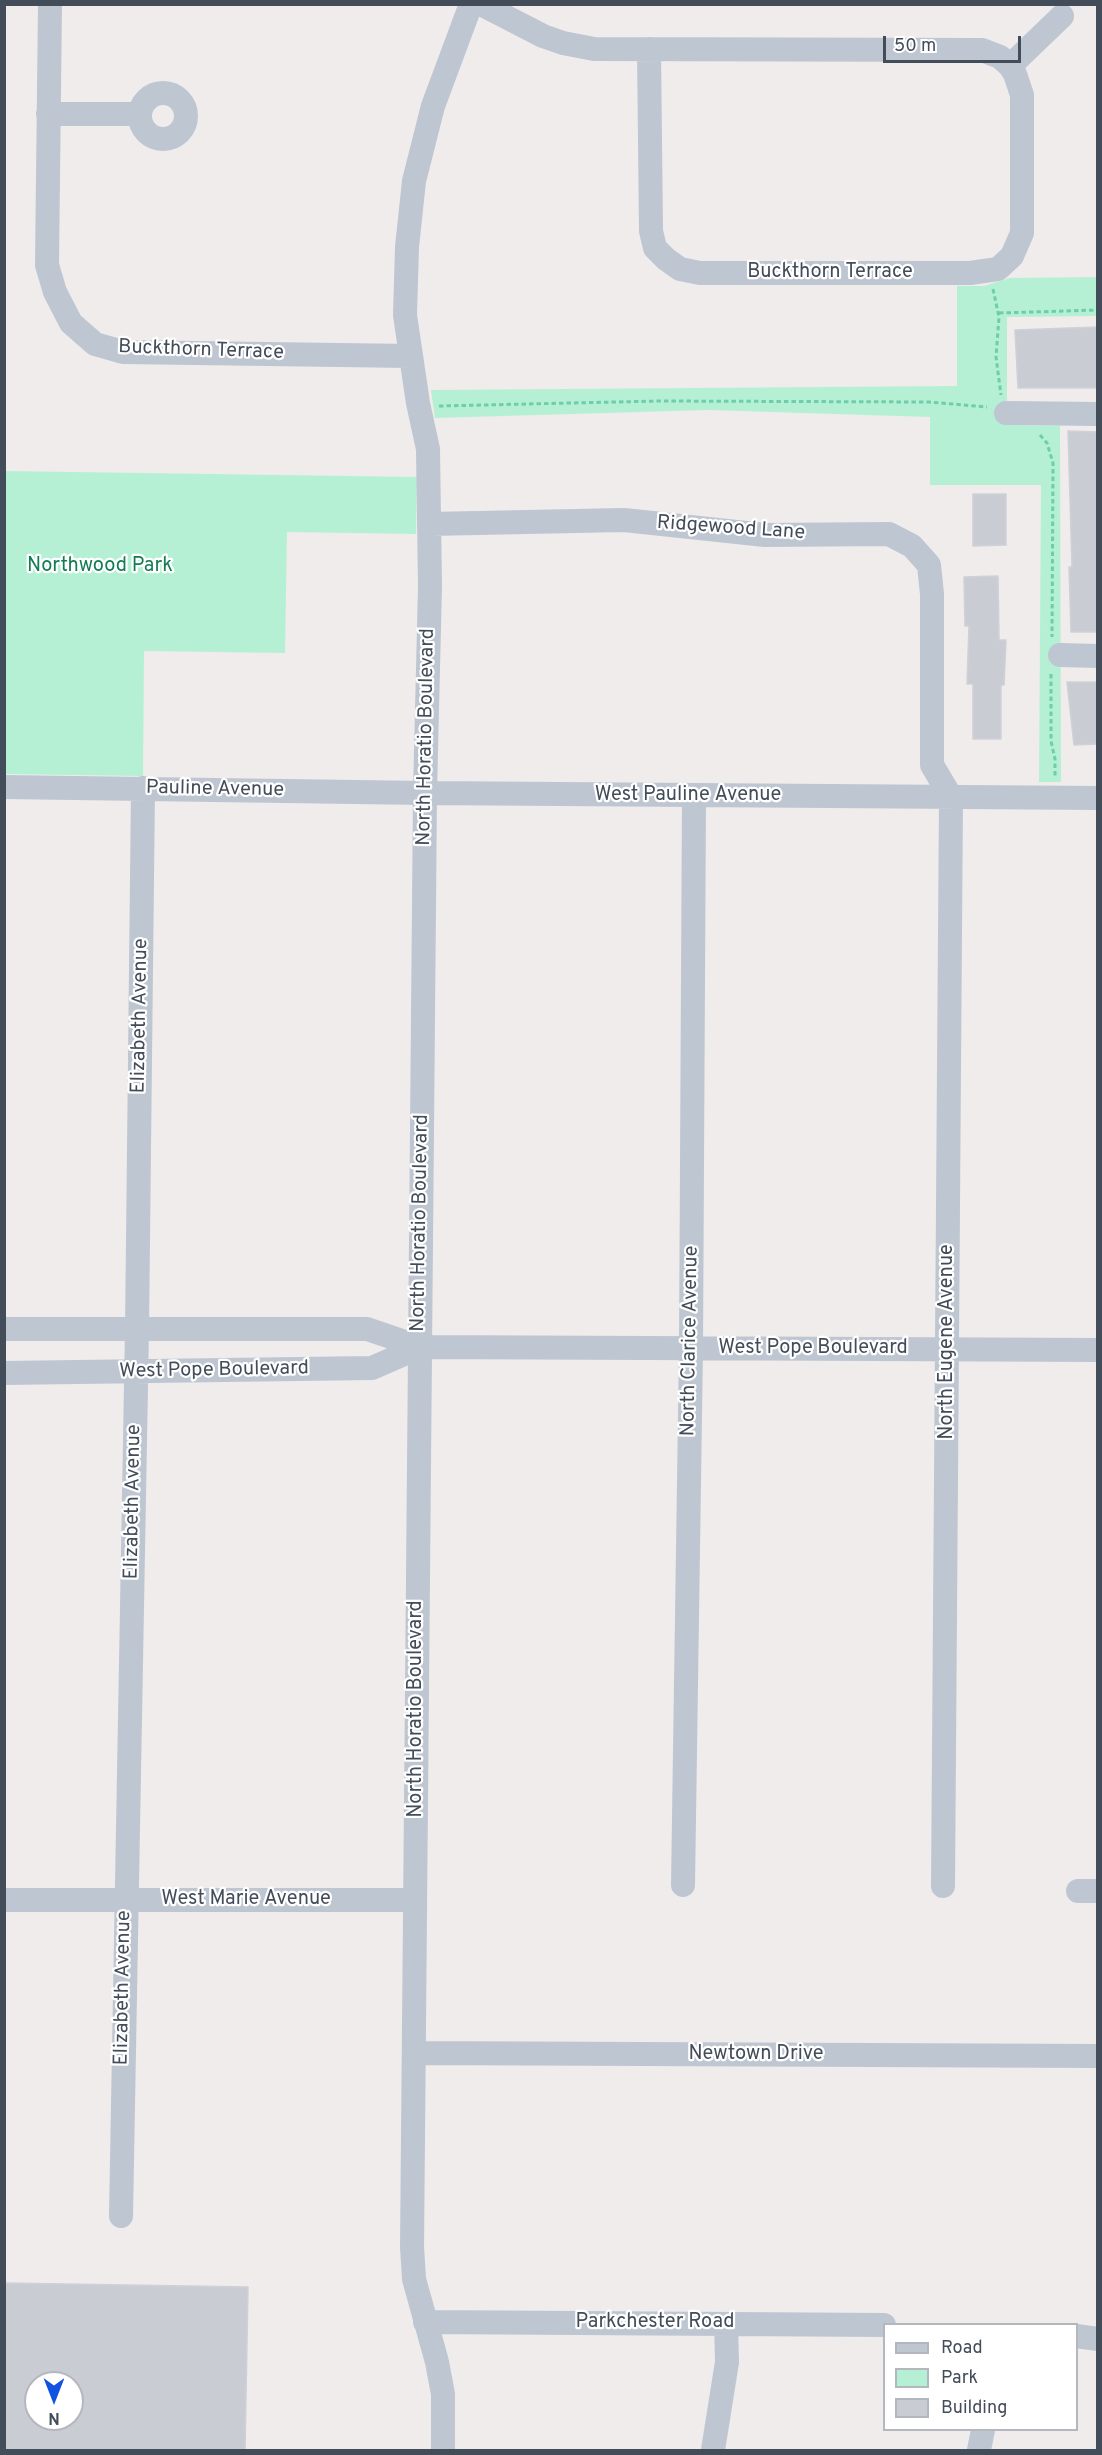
<!DOCTYPE html>
<html>
<head>
<meta charset="utf-8">
<style>
	body { margin:0 }
	#map { position:relative; width:1102px; height:2455px; overflow:hidden; background:#efeceb; font-family:Overpass,sans-serif }
	canvas { display:block }
	.frame { position:absolute; inset:0; border:6px solid #434c59; pointer-events:none }
	.legend { position:absolute; left:883px; top:2323px; width:195px; height:108px; box-sizing:border-box; background:#fff; border:2px solid #b4b7bd; margin:0; padding:8px 10px; list-style:none; font-size:18px; color:#434c59 }
	.legend li { display:flex; align-items:center; gap:12px; height:30px }
	.legend b { width:30px; border:2px solid #b4b7bd }
	.north { position:absolute; left:24px; top:2371px; width:60px; height:60px; box-sizing:border-box; background:#fff; border:2px solid #b4b7bd; border-radius:50%; rotate:180deg; font-size:16px; font-weight:700; line-height:24px; text-align:center; color:#434c59 }
	.north::after { content:''; display:block; margin:auto; width:21px; height:27px; background:#1252e2; clip-path:polygon(50% 0,100% 100%,50% 72%,0 100%) }
	.scale { position:absolute; left:883px; top:36px; width:138px; height:27px; box-sizing:border-box; border:3px solid #434c59; border-top:0; padding-left:8px; font-size:18px; line-height:21px; white-space:nowrap; color:#434c59; -webkit-text-stroke:4px #fff; paint-order:stroke }
</style>
</head>
<body>
<div id="map">
<canvas width="1102" height="2455"></canvas>
<div class="frame"></div>
<ul class="legend">
<li><b style="height:8px;background:#bec6d2"></b>Road</li>
<li><b style="height:16px;background:#b6f0d4"></b>Park</li>
<li><b style="height:16px;background:#caccd4"></b>Building</li>
</ul>
<div class="north">N</div>
<div class="scale">50 m</div>
</div>
<script>
const c = document.querySelector('canvas').getContext('2d');
c.lineJoin = 'round';
function paint(path, color) { c.fillStyle = color; c.fill(path, 'evenodd'); }
const toPath = rows => new Path2D(rows.map(r => 'M' + r).join(''));
function strokePath(path, color, width, dash) { c.strokeStyle = color; c.lineWidth = width; c.lineCap = dash ? 'butt' : 'round'; c.setLineDash(dash || []); c.stroke(path); }
function drawText(font, color, halo, rows, align = 'center') {
  c.font = font + ' Overpass,sans-serif'; c.lineWidth = 4.5; c.setLineDash([]); c.textBaseline = 'middle'; c.strokeStyle = halo; c.fillStyle = color; for (const [text, x, y, turn = 0] of rows) {
    c.save(); c.translate(x, y); c.rotate((+turn || 0) * Math.PI / 180); c.textAlign = isNaN(turn) ? turn : align; if (halo) c.strokeText(text, 0, 0); c.fillText(text, 0, 0); c.restore();
  }
}
paint(toPath([
	[1097,277,1097,316,1007,317,1007,425,1060,426,1061,782,1039,782,1041,485,930,485,930,417,708,410,435,418,431,390,957,386,957,286,984,286,1010,278],
	[5,471,417,477,416,534,287,532,285,653,144,651,143,776,5,774]
]), '#b6f0d4');
const building = toPath([
	[1098,327,1098,388,1018,388,1015,330,1098,327],
	[1068,431,1098,432,1098,632,1071,632,1069,567,1072,567,1068,431],
	[973,494,1006,494,1006,545,973,546,973,494],
	[998,576,999,640,1006,640,1004,685,1001,685,1001,739,973,739,973,684,967,684,969,626,965,626,964,577,998,576],
	[1067,682,1098,682,1098,744,1074,745,1067,682],
	[4,2283,248,2287,245,2451,4,2451,4,2283],
	[36,2383,72,2383,72,2419,36,2419,36,2383]
]);
paint(building, '#caccd4');
strokePath(building, '#cfd0d8', 1.5);
strokePath(toPath([
	[993,289,999,317,996,357,1001,395],
	[999,313,1098,310],
	[439,406,660,401,929,402,987,407],
	[1040,435,1047,443,1053,463,1052,637],
	[1051,674,1051,741,1055,759,1055,778]
]), '#6dceab', 3, [4.5, 3]);
strokePath(toPath([
	[50,4,47,265,55,292,71,323,95,344,123,352,411,356],
	[481,4,543,36,563,43,594,49,982,50,1000,57,1010,66,1015,74,1022,95,1022,233,1012,256,998,269,970,273,700,273,680,269,666,259,655,248,651,231,649,49],
	[1010,66,1062,16],
	'140 116a23 23 0 1 1 46 0a23 23 0 1 1-46 0Z',
	[48,114,140,114],
	[1006,413,1098,414],
	[429,524,624,520,765,535,889,534,912,546,929,565,932,594,932,765,951,797],
	[1060,655,1098,656],
	[4,787,425,793,1098,798],
	[4,1329,367,1329,420,1347,1098,1350],
	[4,1373,372,1368,420,1347],
	[683,1885,691,1348,694,796],
	[943,1886,951,797],
	[1078,1891,1098,1891],
	[4,1900,415,1900],
	[414,2053,1098,2056],
	[121,2216,137,1330,143,788],
	[425,2322,884,2325],
	[1076,2336,1098,2339],
	[443,2450,443,2394,437,2362,414,2279,412,2247,425,793,430,586,428,449,418,403,405,315,407,247,414,181,433,106,471,4],
	[713,2450,727,2362,726,2324],
	[979,2450,983,2430]
]), '#bec6d2', 24);
drawText('20px', '#434c59', '#fff', [
	["Buckthorn Terrace",830,273],
	["Buckthorn Terrace",201,351,2],
	["Ridgewood Lane",731,529,4],
	["North Horatio Boulevard",427,737,-89],
	["Pauline Avenue",215,790,1],
	["West Pauline Avenue",688,796],
	["Elizabeth Avenue",141,1016,-89],
	["North Horatio Boulevard",421,1223,-89],
	["North Clarice Avenue",691,1341,-89],
	["North Eugene Avenue",948,1342,-90],
	["West Pope Boulevard",813,1349],
	["West Pope Boulevard",214,1371,-1],
	["Elizabeth Avenue",134,1502,-89],
	["North Horatio Boulevard",417,1709,-90],
	["West Marie Avenue",246,1900],
	["Elizabeth Avenue",124,1988,-89],
	["Newtown Drive",756,2055],
	["Parkchester Road",655,2323]
]);
drawText('20px', '#137c55', '#fff', [
	["Northwood Park",100,567]
]);
</script>
</body>
</html>
